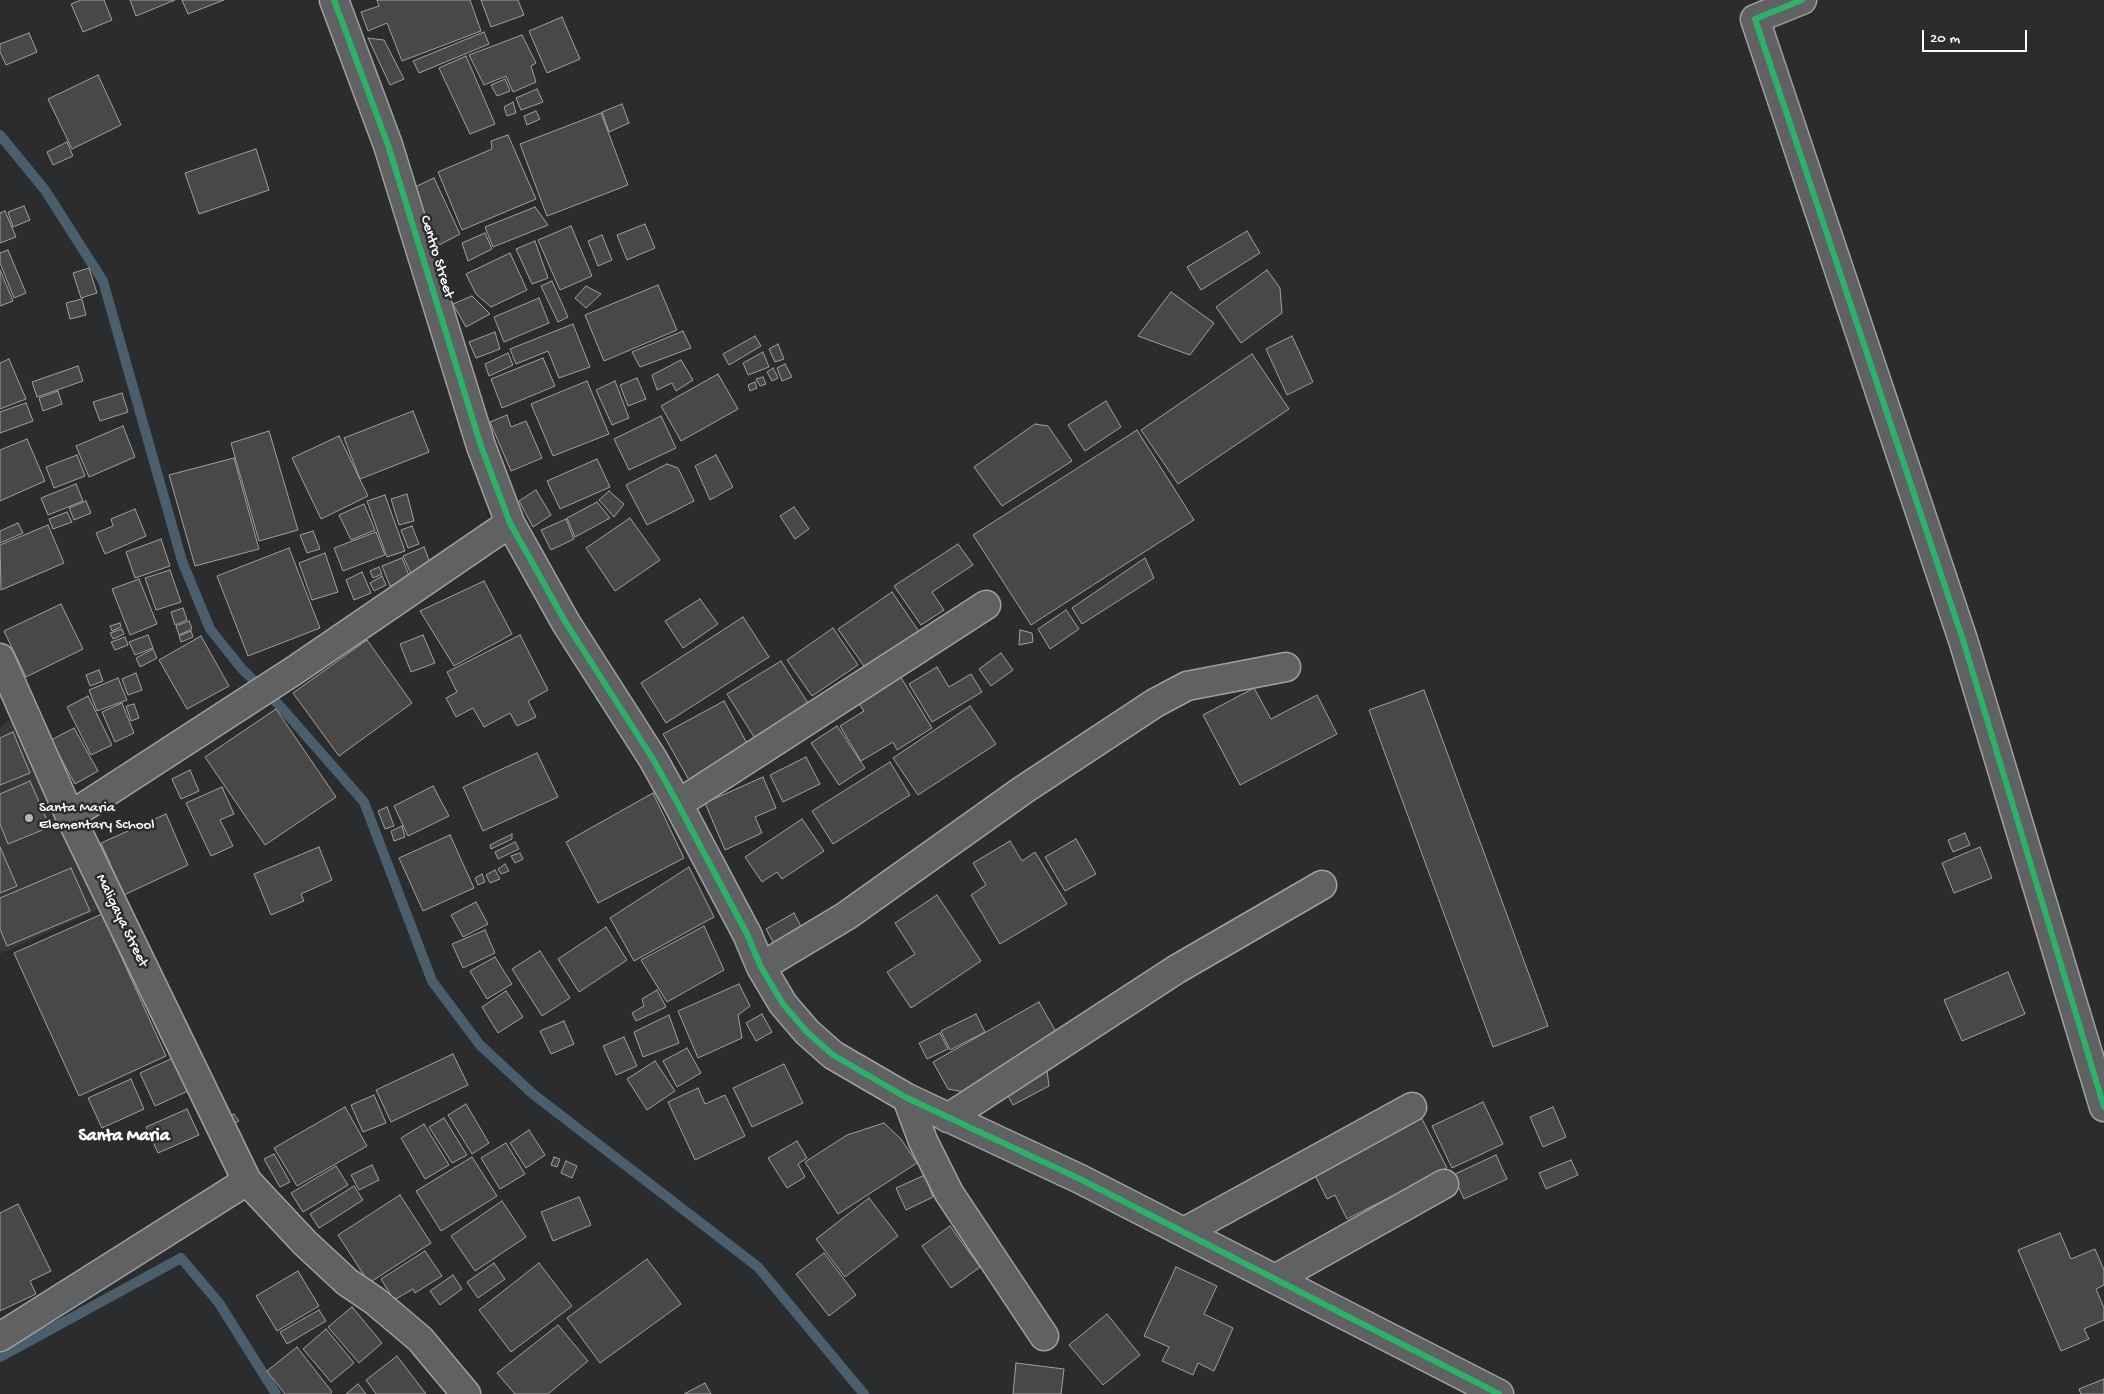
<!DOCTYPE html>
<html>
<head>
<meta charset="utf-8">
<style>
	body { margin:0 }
	#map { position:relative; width:2104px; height:1394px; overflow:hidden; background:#2b2c2d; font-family:"Gochi Hand",sans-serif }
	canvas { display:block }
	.scale { position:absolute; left:1922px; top:30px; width:105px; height:22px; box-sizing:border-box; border:2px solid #fff; border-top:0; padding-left:6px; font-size:15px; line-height:18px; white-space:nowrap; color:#fff; -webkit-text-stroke:4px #2a2d2e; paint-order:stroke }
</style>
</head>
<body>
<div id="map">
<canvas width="2104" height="1394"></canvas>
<div class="scale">20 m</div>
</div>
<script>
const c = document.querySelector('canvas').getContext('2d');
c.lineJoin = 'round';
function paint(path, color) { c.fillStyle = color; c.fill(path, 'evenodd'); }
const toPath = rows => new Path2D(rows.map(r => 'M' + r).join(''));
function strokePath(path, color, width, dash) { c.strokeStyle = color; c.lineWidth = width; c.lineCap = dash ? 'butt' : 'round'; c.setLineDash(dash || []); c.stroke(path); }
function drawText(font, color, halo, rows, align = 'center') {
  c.font = font + ' "Gochi Hand",sans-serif'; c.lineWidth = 5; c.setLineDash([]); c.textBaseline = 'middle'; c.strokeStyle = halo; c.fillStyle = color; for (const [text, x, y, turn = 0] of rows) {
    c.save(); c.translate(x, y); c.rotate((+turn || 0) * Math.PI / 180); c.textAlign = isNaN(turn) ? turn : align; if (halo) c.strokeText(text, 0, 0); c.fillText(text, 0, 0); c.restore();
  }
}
paint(toPath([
	[13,717,99,909,0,954,0,728]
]), '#3b3838');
strokePath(toPath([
	[0,135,45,190,103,281,182,561,210,629,242,669,280,706,364,802,432,981,480,1045,533,1094,758,1267,864,1394],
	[0,1357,181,1258,219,1303,276,1394]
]), '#4b5e6c', 10);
const building = toPath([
	[81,0,104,0,112,20,83,32,71,4,81,0],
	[130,0,175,0,136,16,130,0],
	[182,0,224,0,188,14,182,0],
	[377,0,470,0,481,31,402,61,387,23,368,31,361,12,379,6,377,0],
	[481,0,518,0,524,15,491,27,481,0],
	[562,17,580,59,547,73,529,31,562,17],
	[484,32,489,44,419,73,413,61,484,32],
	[29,33,37,52,6,65,0,52,0,44,29,33],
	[522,35,536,63,531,66,536,82,513,92,506,76,484,85,469,55,522,35],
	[368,38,384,40,404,79,390,85,368,38],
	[466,56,495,124,470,134,439,68,466,56],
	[98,75,121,125,72,149,48,99,98,75],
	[505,79,510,91,497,96,491,85,505,79],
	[537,89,543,102,521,110,516,98,537,89],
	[513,102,516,113,507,116,504,107,513,102],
	[622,104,629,123,609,132,602,112,622,104],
	[536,111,540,119,527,125,524,116,536,111],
	[601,113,628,185,547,216,520,144,601,113],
	[508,135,536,199,462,230,438,172,492,149,491,141,508,135],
	[67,142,73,156,53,165,47,152,67,142],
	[256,149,269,190,199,214,185,173,256,149],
	[434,178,460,234,439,245,413,188,434,178],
	[24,206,30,220,13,227,8,212,24,206],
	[535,207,548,225,493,247,485,227,535,207],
	[5,211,16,237,0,243,0,213,5,211],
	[645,224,655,248,627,260,617,235,645,224],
	[571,226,592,276,560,290,538,240,571,226],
	[1247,231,1260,253,1201,290,1187,267,1247,231],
	[485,233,492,249,468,261,462,243,485,233],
	[602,235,612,260,598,266,588,241,602,235],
	[535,241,548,278,532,284,516,249,535,241],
	[8,250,26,293,14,298,0,263,0,253,8,250],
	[510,253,527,290,491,307,476,294,466,274,510,253],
	[89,268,97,293,81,298,73,273,89,268],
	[0,270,13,301,0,306,0,270],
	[1267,270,1280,288,1282,313,1241,343,1216,307,1267,270],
	[552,281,568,317,558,322,541,286,552,281],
	[658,285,677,330,604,361,585,315,658,285],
	[586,286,601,294,586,308,575,298,586,286],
	[1171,292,1214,323,1190,355,1138,336,1171,292],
	[472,296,490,314,466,327,453,304,472,296],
	[539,298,549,323,504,342,494,317,539,298],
	[82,299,86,315,70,319,66,303,82,299],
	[573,324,590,367,559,378,548,351,516,364,510,349,573,324],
	[683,331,691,348,640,367,632,352,683,331],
	[495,332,500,349,476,358,469,342,495,332],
	[755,336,761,346,729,365,723,354,755,336],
	[1292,336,1313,382,1287,395,1266,349,1292,336],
	[778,344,784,359,775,362,769,349,778,344],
	[763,352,769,367,748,375,743,363,763,352],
	[508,353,513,365,489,376,485,364,508,353],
	[1252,354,1289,409,1178,484,1141,430,1252,354],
	[543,358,555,386,502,408,491,379,543,358],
	[9,359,26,399,0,409,0,363,9,359],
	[681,360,693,380,676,391,672,383,657,390,652,375,681,360],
	[785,364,792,377,782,381,777,368,785,364],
	[78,366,83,381,37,397,32,382,78,366],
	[773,368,778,378,772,381,767,372,773,368],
	[718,374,738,409,681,441,661,406,718,374],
	[763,377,766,384,760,386,756,379,763,377],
	[637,378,646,399,628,406,620,385,637,378],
	[587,381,609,434,553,456,531,404,587,381],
	[615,381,629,418,612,425,596,390,615,381],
	[755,382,757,388,750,391,748,385,755,382],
	[58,391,62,404,43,411,39,398,58,391],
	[122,393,128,412,100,421,93,402,122,393],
	[1106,401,1121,427,1085,451,1068,425,1106,401],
	[26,403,33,421,0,433,0,412,26,403],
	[413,411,429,452,360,479,344,438,413,411],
	[507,415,511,427,526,421,542,458,511,471,490,422,507,415],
	[661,416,676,448,629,470,614,439,661,416],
	[1035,424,1048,426,1072,461,1002,506,974,467,1035,424],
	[123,426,135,457,89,477,76,446,123,426],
	[1137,430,1194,520,1031,625,973,535,1137,430],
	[269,431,298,530,259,541,231,443,269,431],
	[339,436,368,496,321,519,292,458,339,436],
	[27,439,45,481,0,501,0,450,27,439],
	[77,455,85,476,54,488,46,467,77,455],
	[716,455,733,487,710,500,695,466,716,455],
	[234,458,259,549,195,566,169,475,234,458],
	[597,459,610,487,560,509,547,481,597,459],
	[667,464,678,468,694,501,647,525,626,485,667,464],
	[76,484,83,501,48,515,41,498,76,484],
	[536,490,551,515,533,527,519,501,536,490],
	[609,491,624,504,614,517,599,500,609,491],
	[407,494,414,521,399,525,391,499,407,494],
	[385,495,405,551,387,557,367,501,385,495],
	[86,501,91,513,74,520,69,508,86,501],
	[597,502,610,518,575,537,567,518,597,502],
	[364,504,375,530,351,540,339,515,364,504],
	[794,507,809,529,795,539,780,516,794,507],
	[135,509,146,536,105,554,96,533,113,526,111,519,135,509],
	[67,512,72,522,53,529,49,519,67,512],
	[630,518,660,560,615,591,586,548,630,518],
	[566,519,574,539,551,550,541,530,566,519],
	[18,523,23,533,0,543,0,531,18,523],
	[48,525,64,563,1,590,0,545,48,525],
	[412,526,419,544,408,548,401,530,412,526],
	[313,531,320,549,307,553,300,535,313,531],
	[376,532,385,555,343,571,334,548,376,532],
	[161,539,170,566,135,578,126,552,161,539],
	[958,544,973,565,932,592,944,610,921,625,894,586,958,544],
	[424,547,432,568,412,576,403,556,424,547],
	[289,548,320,628,248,656,217,576,289,548],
	[325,553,338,592,312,600,299,563,325,553],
	[402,558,410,578,390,586,382,566,402,558],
	[1145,558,1154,578,1082,624,1072,608,1145,558],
	[379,567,382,574,373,578,370,571,379,567],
	[170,570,181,602,156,610,145,578,170,570],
	[362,572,371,593,354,600,346,580,362,572],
	[382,576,386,585,374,591,370,583,382,576],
	[139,579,157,624,130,635,112,589,139,579],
	[484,581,512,634,454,666,420,611,484,581],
	[892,592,920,633,866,669,838,629,892,592],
	[700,599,718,624,683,648,665,621,700,599],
	[61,604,83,649,26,677,4,631,61,604],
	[183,608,187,620,175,625,171,612,183,608],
	[1066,610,1079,629,1050,649,1038,629,1066,610],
	[743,617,769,657,666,723,641,683,743,617],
	[189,621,192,629,179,635,176,626,189,621],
	[120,623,121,627,112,631,110,626,120,623],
	[833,628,858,665,812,696,787,660,833,628],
	[122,629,124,634,113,639,110,633,122,629],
	[1020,630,1032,633,1033,642,1019,645,1020,630],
	[191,631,193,637,181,642,179,636,191,631],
	[148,635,153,648,135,655,129,642,148,635],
	[423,635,435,663,411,672,400,644,423,635],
	[520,635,548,690,528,701,536,717,517,726,510,713,484,727,473,708,456,717,446,698,457,692,447,672,520,635],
	[201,636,229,686,187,709,159,660,201,636],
	[125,637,128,645,115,650,111,642,125,637],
	[367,640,412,703,339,756,293,693,367,640],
	[153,649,157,658,140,667,136,658,153,649],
	[1001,653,1013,670,991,686,979,669,1001,653],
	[781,661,810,706,756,740,727,694,781,661],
	[937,667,949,687,971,674,982,692,932,722,909,684,937,667],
	[99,670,103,681,90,686,86,675,99,670],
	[897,671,932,728,897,750,893,742,861,761,840,726,864,711,855,697,897,671],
	[136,673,142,690,128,695,122,679,136,673],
	[118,678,127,700,97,711,89,690,118,678],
	[1254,688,1271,719,1317,695,1337,734,1240,785,1203,715,1254,688],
	[1424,690,1548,1026,1493,1047,1369,710,1424,690],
	[88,696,112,745,91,755,67,707,88,696],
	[724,701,749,747,689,780,663,734,724,701],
	[122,703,134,733,115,742,102,712,122,703],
	[134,704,139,718,131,721,126,706,134,704],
	[970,706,996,744,918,795,893,758,970,706],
	[276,709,336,797,265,845,205,757,276,709],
	[837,726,865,768,839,785,811,743,837,726],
	[74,728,98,771,75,784,51,740,74,728],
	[13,732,30,773,0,785,0,738,13,732],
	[537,753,558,797,483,831,463,787,537,753],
	[806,757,820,784,783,802,770,775,806,757],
	[890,762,910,795,833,844,812,811,890,762],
	[190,770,199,791,181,799,172,779,190,770],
	[763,777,776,808,755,817,762,833,725,850,705,803,763,777],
	[30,781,50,827,8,844,0,824,0,794,30,781],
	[433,786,449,816,408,836,394,806,433,786],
	[222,787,234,814,220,820,233,846,211,856,186,803,222,787],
	[653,793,684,858,598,903,566,842,653,793],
	[387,807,394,826,385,829,378,811,387,807],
	[166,814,188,865,124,895,101,843,166,814],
	[802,819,824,851,782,879,777,872,762,882,745,857,802,819],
	[402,826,405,837,394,841,391,831,402,826],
	[1965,833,1970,845,1953,852,1948,840,1965,833],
	[512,834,512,839,491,849,490,845,512,834],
	[450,835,474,888,423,911,399,858,450,835],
	[1076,839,1096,874,1065,891,1045,857,1076,839],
	[1010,841,1022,861,1035,852,1067,904,1000,944,971,895,986,885,973,863,1010,841],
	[515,842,519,849,498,859,495,852,515,842],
	[0,847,17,886,0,893,0,847],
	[319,847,332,880,301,894,304,901,271,915,254,874,319,847],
	[1980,847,1992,878,1954,893,1942,863,1980,847],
	[520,853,523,859,515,863,511,856,520,853],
	[505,864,509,871,501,874,498,869,505,864],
	[689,867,714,917,634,961,610,918,689,867],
	[71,868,90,911,7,946,0,929,0,898,71,868],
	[495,870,500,879,490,883,486,875,495,870],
	[482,874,485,882,478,885,475,878,482,874],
	[937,895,981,961,911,1008,887,972,915,954,895,923,937,895],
	[476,902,488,924,463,937,451,915,476,902],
	[794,913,805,934,777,949,766,929,794,913],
	[102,914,166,1056,79,1096,14,953,102,914],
	[704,926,724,970,667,1002,641,960,704,926],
	[606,927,627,960,579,992,558,959,606,927],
	[485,930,495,953,463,968,452,944,485,930],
	[540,951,570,998,542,1016,512,969,540,951],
	[495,957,512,984,487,999,470,971,495,957],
	[2008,972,2025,1014,1962,1041,1944,1000,2008,972],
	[739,984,750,1006,738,1015,742,1038,698,1058,678,1011,739,984],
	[657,990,666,1007,636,1021,632,1013,644,1006,642,999,657,990],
	[506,991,523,1017,498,1033,482,1007,506,991],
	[1039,1002,1060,1039,965,1092,948,1089,933,1062,1039,1002],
	[762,1014,772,1032,756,1041,746,1023,762,1014],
	[976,1014,985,1032,950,1050,941,1031,976,1014],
	[669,1015,679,1043,643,1057,634,1032,669,1015],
	[564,1021,574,1044,551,1054,540,1031,564,1021],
	[940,1033,948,1049,927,1059,919,1043,940,1033],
	[624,1037,637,1066,616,1075,603,1046,624,1037],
	[687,1048,701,1073,677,1087,663,1061,687,1048],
	[453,1054,468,1085,391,1122,376,1090,453,1054],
	[173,1058,188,1091,155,1106,140,1073,173,1058],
	[655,1061,675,1091,647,1110,627,1079,655,1061],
	[784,1064,803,1103,752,1127,733,1088,784,1064],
	[1047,1070,1049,1086,1013,1105,1006,1092,1047,1070],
	[131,1079,144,1109,102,1128,88,1098,131,1079],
	[698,1088,705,1104,725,1095,745,1136,695,1160,668,1102,698,1088],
	[374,1095,386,1123,363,1132,351,1105,374,1095],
	[1483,1102,1503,1144,1452,1168,1432,1126,1483,1102],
	[466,1104,489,1143,472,1154,448,1115,466,1104],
	[345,1107,367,1146,297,1186,274,1148,345,1107],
	[1553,1107,1566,1137,1543,1147,1530,1117,1553,1107],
	[187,1109,199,1135,158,1153,146,1127,187,1109],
	[1418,1111,1447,1168,1347,1219,1335,1195,1327,1199,1310,1165,1418,1111],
	[234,1114,239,1121,227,1127,223,1119,234,1114],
	[444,1118,467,1155,452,1163,429,1127,444,1118],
	[884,1123,901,1139,917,1163,838,1214,805,1162,847,1135,884,1123],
	[424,1124,449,1165,425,1179,401,1138,424,1124],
	[529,1130,545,1155,526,1168,510,1143,529,1130],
	[797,1141,807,1158,798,1164,805,1177,787,1188,768,1158,797,1141],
	[506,1143,525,1174,500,1189,481,1158,506,1143],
	[274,1154,290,1182,280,1187,264,1159,274,1154],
	[1496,1155,1507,1179,1464,1199,1453,1175,1496,1155],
	[472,1157,497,1196,441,1231,416,1191,472,1157],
	[554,1157,560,1159,557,1167,551,1165,554,1157],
	[1571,1160,1578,1175,1546,1189,1539,1173,1571,1160],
	[566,1161,577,1166,572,1178,561,1173,566,1161],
	[372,1165,379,1180,359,1190,351,1175,372,1165],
	[336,1166,348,1185,303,1212,291,1193,336,1166],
	[925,1175,933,1197,906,1210,896,1188,925,1175],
	[354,1186,363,1200,319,1228,310,1214,354,1186],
	[400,1195,431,1243,369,1283,338,1235,400,1195],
	[579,1197,591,1225,553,1241,541,1212,579,1197],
	[869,1198,898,1236,845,1277,816,1239,869,1198],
	[502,1201,526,1237,475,1271,451,1236,502,1201],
	[18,1204,51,1271,30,1281,36,1294,0,1311,0,1213,18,1204],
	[950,1226,980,1267,951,1288,922,1246,950,1226],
	[2060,1233,2071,1259,2095,1249,2104,1270,2104,1285,2096,1289,2104,1308,2104,1320,2084,1329,2089,1339,2061,1351,2018,1250,2060,1233],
	[425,1251,442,1276,415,1293,413,1289,394,1300,381,1279,425,1251],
	[824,1253,856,1295,829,1316,796,1274,824,1253],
	[647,1259,681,1304,600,1363,567,1318,647,1259],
	[494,1263,505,1279,478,1298,467,1282,494,1263],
	[539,1263,572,1306,511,1352,479,1310,539,1263],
	[1176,1267,1217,1286,1204,1314,1233,1328,1214,1371,1198,1363,1193,1375,1162,1361,1169,1347,1144,1336,1176,1267],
	[298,1271,319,1306,277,1331,256,1296,298,1271],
	[453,1275,462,1289,440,1305,430,1291,453,1275],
	[352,1307,382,1343,359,1363,328,1327,352,1307],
	[319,1310,326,1321,287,1344,280,1332,319,1310],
	[1107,1314,1140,1355,1103,1385,1069,1345,1107,1314],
	[558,1325,588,1361,548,1394,515,1394,497,1373,558,1325],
	[326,1329,354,1363,331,1382,303,1349,326,1329],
	[297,1347,332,1392,330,1394,285,1394,267,1371,297,1347],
	[397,1356,426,1394,376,1394,366,1380,397,1356],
	[1016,1363,1064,1369,1061,1394,1013,1394,1016,1363],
	[2104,1379,2104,1394,2081,1394,2079,1389,2104,1379],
	[705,1383,711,1394,684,1394,705,1383],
	[358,1384,366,1394,346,1394,358,1384]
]);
paint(building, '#4a4747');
strokePath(building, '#a0a0a0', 1);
const minor = toPath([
	[334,0,388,145,481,446,510,523,566,623,653,759,678,804,747,934,761,967,783,1004,807,1032,833,1055,907,1098,1080,1179,1499,1394],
	[1802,0,1755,19,1963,640,2104,1107],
	[0,658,70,816,247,1181,305,1243,347,1282,375,1301,420,1339,466,1394],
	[678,804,986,605],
	[70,816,295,670,510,523],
	[761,967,846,916,1023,790,1155,703,1187,686,1286,667],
	[907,1098,923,1141,949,1193,1044,1336],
	[948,1118,1177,969,1322,885],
	[1184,1232,1412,1107],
	[1275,1279,1444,1184],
	[0,1337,247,1181]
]);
strokePath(minor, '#a0a0a0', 31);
strokePath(minor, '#606162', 28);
strokePath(toPath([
	[334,0,388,145,481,446,510,523,566,623,653,759,678,804,747,934,761,967,783,1004,807,1032,833,1055,907,1098,1080,1179,1499,1394],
	[1802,0,1755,19,1963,640,2104,1107]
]), '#2db169', 6);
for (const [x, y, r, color] of [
	[29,818,5,"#b5b5b6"]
]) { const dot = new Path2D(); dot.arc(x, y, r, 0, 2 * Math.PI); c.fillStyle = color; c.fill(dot); strokePath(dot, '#2a2d2e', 2); }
drawText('15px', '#fff', '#2a2d2e', [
	["Centro Street",436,257,73],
	["Maligaya Street",121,921,64]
]);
drawText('15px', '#fff', '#2a2d2e', [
	["Santa Maria",39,809],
	["Elementary School",39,826]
], 'left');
drawText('bold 18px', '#fff', '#2a2d2e', [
	["Santa Maria",124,1137]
]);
</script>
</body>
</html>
